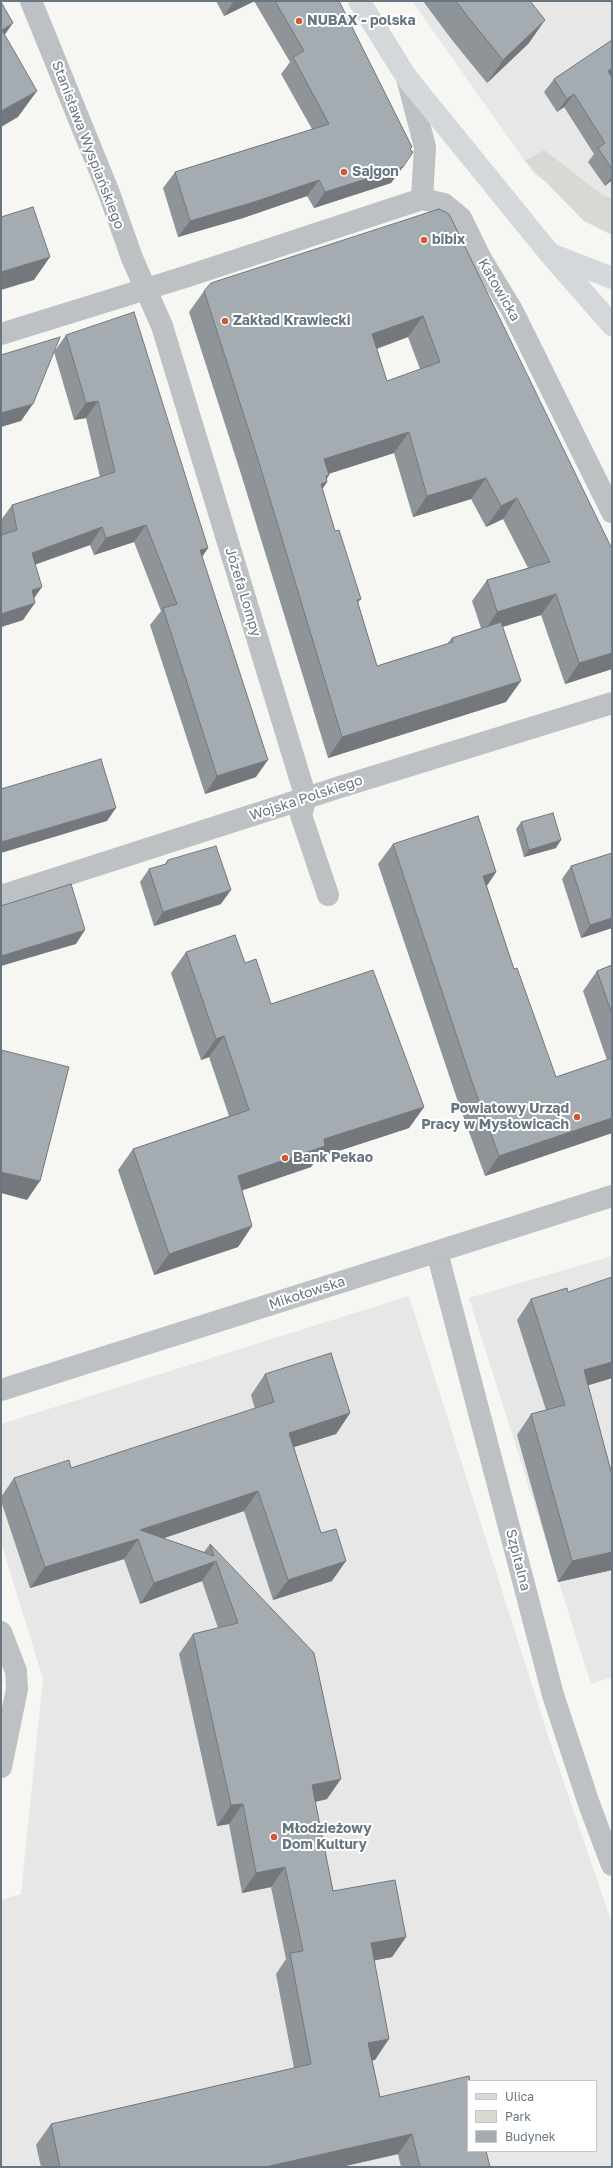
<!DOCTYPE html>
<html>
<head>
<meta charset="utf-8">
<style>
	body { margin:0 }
	#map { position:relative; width:613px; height:2168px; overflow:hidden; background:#f6f6f3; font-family:"Golos Text",sans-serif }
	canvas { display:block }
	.frame { position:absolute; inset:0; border:2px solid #687681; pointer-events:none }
	.legend { position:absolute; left:467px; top:2080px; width:130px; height:72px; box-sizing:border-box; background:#fff; border:1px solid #c3c8cd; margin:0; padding:5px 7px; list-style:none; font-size:12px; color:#687681 }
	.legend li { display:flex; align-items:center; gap:8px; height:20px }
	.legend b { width:20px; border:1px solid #c3c8cd }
</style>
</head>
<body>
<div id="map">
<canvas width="613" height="2168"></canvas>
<div class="frame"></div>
<ul class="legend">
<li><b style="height:5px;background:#d5d8db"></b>Ulica</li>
<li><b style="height:11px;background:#d6dad3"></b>Park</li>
<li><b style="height:11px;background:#a5acb1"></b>Budynek</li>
</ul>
</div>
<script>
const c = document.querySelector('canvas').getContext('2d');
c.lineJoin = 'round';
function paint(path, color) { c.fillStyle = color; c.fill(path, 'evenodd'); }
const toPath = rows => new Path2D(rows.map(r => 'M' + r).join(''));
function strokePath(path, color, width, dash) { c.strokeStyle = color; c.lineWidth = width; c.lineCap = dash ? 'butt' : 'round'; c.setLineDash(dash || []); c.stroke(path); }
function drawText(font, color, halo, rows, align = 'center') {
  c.font = font + ' "Golos Text",sans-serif'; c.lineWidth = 4; c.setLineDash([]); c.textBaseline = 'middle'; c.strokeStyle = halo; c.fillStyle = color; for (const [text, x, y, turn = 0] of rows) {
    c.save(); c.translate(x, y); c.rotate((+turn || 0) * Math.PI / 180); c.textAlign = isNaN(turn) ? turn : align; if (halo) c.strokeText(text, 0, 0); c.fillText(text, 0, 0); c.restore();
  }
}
paint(toPath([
	[412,1,612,1,612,227,534,174],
	[612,1256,612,1677,591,1684,469,1298],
	[409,1296,548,1736,612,1924,612,2167,1,2167,1,1900,21,1894,43,1679,1,1542,1,1424],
	[468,2081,596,2081,596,2151,468,2151]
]), '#e6e7e6');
paint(toPath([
	[544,150,604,196,612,198,612,235,584,221,525,161]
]), '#d6dad3');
strokePath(toPath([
	[31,1,109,193,132,258,162,326,306,798,301,815,328,895],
	[407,78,425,147,422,199],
	[422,199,444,204,461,218,481,259,512,310,612,512],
	[1,334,188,276,422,199],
	[1,896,340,787,612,703],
	[437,1252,553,1695,589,1804,612,1865],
	[1,1632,16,1671,17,1689,1,1767]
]), '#bdc1c4', 22);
strokePath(toPath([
	[1,1390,612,1196]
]), '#bdc1c4', 22);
strokePath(toPath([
	[359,1,407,78,550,254,612,325],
	[553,255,612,278]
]), '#d5d8db', 22);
paint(toPath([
	[216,1,339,1,412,147,391,183,314,208,307,196,243,218,178,237,163,188,175,172,312,129,281,74,290,62,254,1,224,16],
	[423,1,530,1,529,43,487,83,452,40],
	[612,40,612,75,611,76,612,78,612,180,605,186,588,162,594,154,564,107,557,112,544,92,554,79],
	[439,209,612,549,612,669,565,684,541,615,502,627,506,702,328,758,241,474,189,312,204,291],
	[408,337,420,369,387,381,377,349],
	[394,453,413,517,471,499,486,527,503,519,528,568,487,580,472,601,481,628,452,638,447,644,377,666,358,603,361,599,335,531,322,489,327,482,327,479,329,475,328,474],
	[66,335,208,548,202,557,256,777,205,794,150,625,161,611,134,542,94,555,90,545,36,564,34,598,23,620,1,627,1,535,2,535,1,529,1,520,12,505,100,477,86,418,74,420,54,352,21,421,54,352],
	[521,822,556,848,524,857,516,829],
	[393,844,496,872,487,886,514,969,556,1077,607,1060,583,991,597,971,612,965,612,1133,485,1176,457,1099,378,864],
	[612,853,612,928,581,938,562,879,571,866],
	[168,860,221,904,154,926,140,882,149,869,165,864],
	[186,952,245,963,271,1004,424,1107,409,1128,317,1158,311,1167,242,1190,252,1226,238,1247,154,1275,118,1170,133,1149,229,1116,209,1057,201,1060,171,973],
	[568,1292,612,1378,588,1385,612,1475,612,1570,558,1582,517,1435,531,1414,546,1410,517,1320,531,1299],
	[265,1374,350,1413,336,1434,294,1447,332,1581,273,1600,244,1511,163,1538,204,1552,210,1544,327,1799,315,1802,333,1891,406,1937,392,1957,374,1960,375,2060,372,2060,380,2097,490,2167,401,2167,398,2154,341,2167,41,2167,36,2145,51,2124,294,2068,276,1974,286,1959,271,1887,242,1893,229,1824,217,1826,179,1654,193,1634,218,1628,202,1581,140,1604,124,1559,30,1588,1,1501,1,1497,14,1478,71,1468,255,1409,251,1395]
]), '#8e9498');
paint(toPath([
	[234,1,255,1,224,16],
	[545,20,529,43,487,83,503,60],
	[13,23,1,40,2,30],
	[612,68,612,75,598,84,608,71],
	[37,91,18,117,1,127,1,111],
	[574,94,564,107,557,112,567,99],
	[403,167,391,183,314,208,325,192],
	[612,176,612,180,605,186],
	[319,180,307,196,243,218,178,237,190,221],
	[50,257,34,280,1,290,1,272],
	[423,316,408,337,357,355,372,334],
	[98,401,86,418,74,420,86,403],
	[33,404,21,421,1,427,1,413],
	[409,432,394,453,309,480,324,459],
	[329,475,323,483,327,482,313,503,306,505,326,476],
	[486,478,471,499,413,517,427,496],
	[517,498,503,519,486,527,501,506],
	[146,525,134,542,94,555,106,538],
	[102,527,90,545,20,570,32,553],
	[208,548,196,565,200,550],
	[42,587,30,604,32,590],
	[556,594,541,615,483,633,497,612],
	[35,603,23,620,1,627,1,614],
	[612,653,612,669,565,684,579,663],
	[521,681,506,702,328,758,342,737],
	[268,760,256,777,205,794,217,776],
	[116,808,107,821,1,853,1,842],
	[561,840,556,848,524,857,529,850],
	[496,872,482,892,483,876],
	[231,890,221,904,154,926,163,912],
	[612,918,612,928,581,938,590,925],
	[85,930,76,944,1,966,1,956],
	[224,1036,209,1057,201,1060,216,1039],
	[424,1107,409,1128,317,1158,311,1167,223,1197,238,1176,324,1139],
	[612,1118,612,1133,485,1176,499,1156],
	[1,1172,40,1181,27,1200,1,1193],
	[252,1226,238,1247,154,1275,169,1254],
	[612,1362,612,1378,570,1391,584,1370],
	[350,1413,336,1434,275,1453,289,1433],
	[258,1491,244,1511,141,1546,138,1539,124,1559,30,1588,45,1567,140,1530],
	[612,1552,612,1570,558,1582,572,1561],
	[216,1561,202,1581,140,1604,154,1583],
	[346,1561,332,1581,273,1600,288,1580],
	[341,1779,327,1799,297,1806,312,1785],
	[243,1804,229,1824,217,1826,231,1805],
	[285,1867,271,1887,242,1893,256,1873],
	[406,1937,392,1957,357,1964,371,1943],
	[389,2039,375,2060,354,2064,368,2043],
	[412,2134,398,2154,341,2167,265,2167]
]), '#74787c');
const building = toPath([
	[275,1,339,1,412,147,410,149,413,152,403,167,325,192,319,180,254,202,190,221,175,172,329,124,293,57,304,51,275,1],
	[456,1,530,1,545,20,503,60,468,17,456,1],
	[1,2,13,23,2,30,37,91,1,111,1,2],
	[612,40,612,68,608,71,612,78,612,169,598,148,605,143,574,94,567,99,554,79,612,40],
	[33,207,50,257,1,272,1,217,33,207],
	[439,209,449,214,612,549,612,653,579,663,556,594,497,612,487,580,550,562,517,498,501,506,486,478,427,496,409,432,324,459,329,475,326,476,327,482,321,484,335,531,339,530,361,599,357,600,377,666,453,642,452,638,501,622,521,681,342,737,256,453,204,291,211,283,439,209],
	[423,316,440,362,387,381,372,334,423,316],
	[134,312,208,548,200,550,268,760,217,776,163,608,177,604,146,525,106,538,102,527,32,553,42,587,32,590,35,603,1,614,1,535,17,530,12,505,115,472,98,401,86,403,66,335,134,312],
	[60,337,33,404,1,413,1,355,60,337],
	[101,759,116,808,1,842,1,789,101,759],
	[553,813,561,840,529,850,521,822,553,813],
	[478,816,496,872,483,876,514,969,517,968,556,1077,612,1058,612,1118,499,1156,471,1079,393,844,478,816],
	[216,846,231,890,163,912,149,869,166,864,168,860,216,846],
	[612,853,612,918,590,925,571,866,612,853],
	[71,884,85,930,1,956,1,906,71,884],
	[235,935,245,963,256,959,271,1004,373,970,424,1107,324,1139,325,1146,238,1176,252,1226,169,1254,133,1149,249,1110,224,1036,216,1039,186,952,235,935],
	[612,965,612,1014,597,971,612,965],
	[1,1050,69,1067,40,1181,1,1172,1,1050],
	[612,1277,612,1362,584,1370,612,1475,612,1552,572,1561,531,1414,565,1405,531,1299,567,1288,568,1292,612,1277],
	[331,1353,350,1413,289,1433,321,1533,336,1529,346,1561,288,1580,258,1491,140,1530,214,1556,210,1544,314,1653,341,1779,312,1785,333,1891,395,1880,406,1937,371,1943,389,2039,368,2043,380,2097,469,2076,470,2081,468,2081,468,2151,486,2151,490,2167,420,2167,412,2134,265,2167,60,2167,51,2124,311,2064,290,1953,303,1951,285,1867,256,1873,243,1804,231,1805,193,1634,238,1623,216,1561,154,1583,138,1539,45,1567,14,1478,69,1460,71,1468,274,1402,265,1374,331,1353]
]);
paint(building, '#a5acb1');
strokePath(building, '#74787c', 1);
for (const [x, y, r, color] of [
	[299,21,4,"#cf5939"],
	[344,172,4,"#cf5939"],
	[424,240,4,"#cf5939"],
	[225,321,4,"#cf5939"],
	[577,1117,4,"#cf5939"],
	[285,1158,4,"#cf5939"],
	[274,1837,4,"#cf5939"]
]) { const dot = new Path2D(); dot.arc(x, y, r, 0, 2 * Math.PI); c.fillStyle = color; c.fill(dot); strokePath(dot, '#fff', 1.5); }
drawText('bold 14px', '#687681', '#fff', [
	["NUBAX - polska",307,21],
	["Sajgon",352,172],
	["bibix",432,240],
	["Zakład Krawiecki",233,321],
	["Powiatowy Urząd",569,1109,"right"],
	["Pracy w Mysłowicach",569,1125,"right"],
	["Bank Pekao",293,1158],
	["Młodzieżowy",282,1829],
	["Dom Kultury",282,1845]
], 'left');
drawText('14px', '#687681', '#fff', [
	["Stanisława Wyspiańskiego",88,145,69],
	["Katowicka",499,290,60],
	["Józefa Lompy",243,592,73],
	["Wojska Polskiego",306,798,-18],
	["Mikołowska",307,1293,-18],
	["Szpitalna",518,1560,76]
]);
</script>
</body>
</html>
